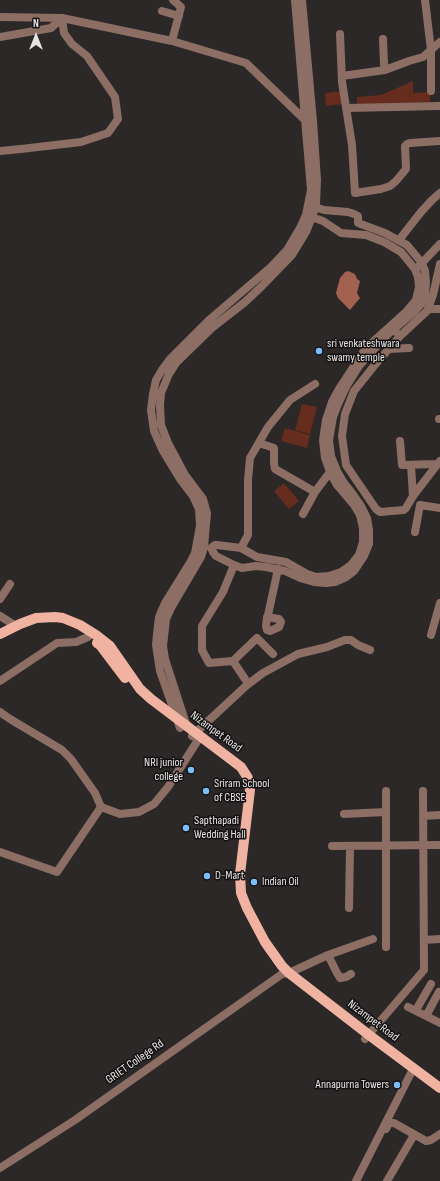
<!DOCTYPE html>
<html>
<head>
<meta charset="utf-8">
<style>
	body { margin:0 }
	#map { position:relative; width:440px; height:1181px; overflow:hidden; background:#2b2827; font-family:"Sofia Sans Condensed",sans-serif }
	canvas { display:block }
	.north { position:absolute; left:16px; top:16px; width:40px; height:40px; -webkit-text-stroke:3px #131111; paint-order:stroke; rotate:0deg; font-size:11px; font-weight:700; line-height:16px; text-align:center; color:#e6e4e3 }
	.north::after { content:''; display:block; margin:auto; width:14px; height:18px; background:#e6e4e3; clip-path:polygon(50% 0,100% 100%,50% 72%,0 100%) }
</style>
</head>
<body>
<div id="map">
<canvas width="440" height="1181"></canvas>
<div class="north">N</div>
</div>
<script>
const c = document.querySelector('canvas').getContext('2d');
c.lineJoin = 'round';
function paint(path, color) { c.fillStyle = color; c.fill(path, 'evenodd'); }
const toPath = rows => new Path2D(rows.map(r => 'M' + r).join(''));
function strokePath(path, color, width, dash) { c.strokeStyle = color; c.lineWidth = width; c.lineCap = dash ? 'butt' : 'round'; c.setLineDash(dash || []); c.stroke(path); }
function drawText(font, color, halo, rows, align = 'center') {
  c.font = font + ' "Sofia Sans Condensed",sans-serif'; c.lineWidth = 3; c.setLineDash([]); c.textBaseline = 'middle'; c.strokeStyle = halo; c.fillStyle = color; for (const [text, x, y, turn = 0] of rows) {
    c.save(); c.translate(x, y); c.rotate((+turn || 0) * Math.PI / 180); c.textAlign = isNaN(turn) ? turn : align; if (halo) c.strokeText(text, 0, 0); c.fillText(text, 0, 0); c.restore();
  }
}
paint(toPath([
	[413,81,413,93,430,92,430,102,357,106,357,97,381,95],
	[342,91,343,104,326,106,325,93],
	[302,404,317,407,310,434,295,430],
	[285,428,310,435,307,448,281,441],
	[284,483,299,501,289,509,274,491]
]), '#662c1d');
paint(toPath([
	[348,271,355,274,357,279,360,281,357,293,360,298,350,310,338,298,336,293,340,278,345,272]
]), '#a3614f');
strokePath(toPath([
	[425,0,431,50,431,91],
	[162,11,179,16],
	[0,17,62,18,172,41,246,63,306,121],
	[340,34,342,82,352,145,355,193,381,189,390,186,396,181,406,169,405,146,407,144,410,143,440,141],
	[0,37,51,28,62,18],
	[383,39,384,64,385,70,409,61,423,57,440,42],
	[172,41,181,7,173,0],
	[342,76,385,70],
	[347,108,440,106],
	[0,151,21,149,81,142,108,133,118,119,115,97,87,56,72,44,64,33,62,18],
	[306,215,323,221,341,233,366,235,384,242,401,252,415,269,418,277,419,287,416,300,406,312,366,348,339,389,332,402,326,420,323,440,325,458,330,472,337,485,354,505,360,515,363,528,363,542,359,555,351,565,341,572,329,576,316,577,307,574,286,562,257,557,241,548,217,545,215,545,211,548,213,552,216,556,234,565,242,568,256,566,266,567,285,571,300,578,314,582,326,583,335,582,346,577,354,571,364,556,369,544,369,530,367,518,361,506,352,493,344,483,337,471,331,456,329,440,333,417,338,404,347,385,359,366,386,336,414,312,421,304,425,295,426,282,425,271,422,263,407,245,385,233,358,223,358,216,354,214,348,212,324,210,309,205],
	[399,240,421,212,432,200,440,193],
	[419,266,440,244],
	[428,309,440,309],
	[394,330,400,336,374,366,354,391,345,414,342,436,346,465,376,509,380,512,404,510,406,508,413,496,440,461],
	[400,336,427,311,433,295,440,264],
	[388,349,409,348],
	[439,419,440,419],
	[400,441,402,465,436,464],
	[259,443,274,448,274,464,275,469,315,492],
	[411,465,413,496],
	[303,514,315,492,330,472],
	[415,532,420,505,440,508],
	[241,548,248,535,248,480,250,458,268,427,290,400,315,384],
	[234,565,223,592,202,626,202,650,209,663,233,661,257,638,273,654],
	[0,599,10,584],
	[0,616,16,626],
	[267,617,279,619,281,622,279,627,270,631,267,630,266,626,267,617,268,615,278,569],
	[431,635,440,603],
	[233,661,245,679],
	[0,681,57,643,76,642,88,637],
	[0,712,10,719,62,750,71,759,95,793,101,807],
	[187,727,165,659,163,646,166,619,171,608,201,557,204,547,207,513,203,499,185,475,168,443,161,425,160,405,161,393,169,374,176,363,213,327,245,302,262,286,292,255,306,232,312,217,316,205,317,180,313,121,302,0],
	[180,728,160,671,156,645,157,634,159,617,165,603,191,561,195,553,200,526,199,509,193,496,180,479,163,451,154,431,151,410,153,394,156,380,162,370,171,358,208,321,271,267,287,250,300,228,306,215,311,190,295,0],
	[192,736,247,685,263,673,298,654,327,647,345,640,351,640,358,645,370,650],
	[386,791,386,947],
	[344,814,386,812],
	[423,816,440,815],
	[332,846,440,845],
	[0,852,57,872,101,807,120,814,139,812,154,804,168,787,198,740],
	[349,908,350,846],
	[424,940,440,939],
	[328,955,337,973,340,978,346,977,351,974],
	[408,1007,440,1023],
	[416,1010,431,984],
	[426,1016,439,992],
	[365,1039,424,970,423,791],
	[386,1129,389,1123,394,1123,426,1141,431,1140,440,1134],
	[0,1168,75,1120,282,974,289,973,328,955,373,939],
	[356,1181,411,1073],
	[387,1181,414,1135]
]), '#8c6e65', 8);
strokePath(toPath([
	[0,634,20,624,36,618,55,617,63,618,80,625,96,635,110,646,140,689,151,699,241,767,248,778,250,790,240,874,241,893,247,908,265,942,282,966,289,973,369,1035,440,1088],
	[97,643,100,645,125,678]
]), '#f0b2a1', 10);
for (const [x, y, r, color] of [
	[319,351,4,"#7bbef9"],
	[191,770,4,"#7bbef9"],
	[206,791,4,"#7bbef9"],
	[186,828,4,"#7bbef9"],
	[207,876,4,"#7bbef9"],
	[254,882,4,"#7bbef9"],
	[397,1085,4,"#7bbef9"]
]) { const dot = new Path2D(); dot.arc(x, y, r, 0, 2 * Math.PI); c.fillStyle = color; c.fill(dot); strokePath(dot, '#131111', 1.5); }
drawText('12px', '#e6e4e3', '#131111', [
	["sri venkateshwara",327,344],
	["swamy temple",327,358],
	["NRI junior",183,763,"right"],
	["college",183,777,"right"],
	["Sriram School",214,784],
	["of CBSE",214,798],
	["Sapthapadi",194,821],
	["Wedding Hall",194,835],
	["D-Mart",215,876],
	["Indian Oil",262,882],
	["Annapurna Towers",389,1085,"right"]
], 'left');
drawText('12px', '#e6e4e3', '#131111', [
	["Nizampet Road",216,732,36],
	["Nizampet Road",373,1021,37],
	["GRIET College Rd",135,1062,-35]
]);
</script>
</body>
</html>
